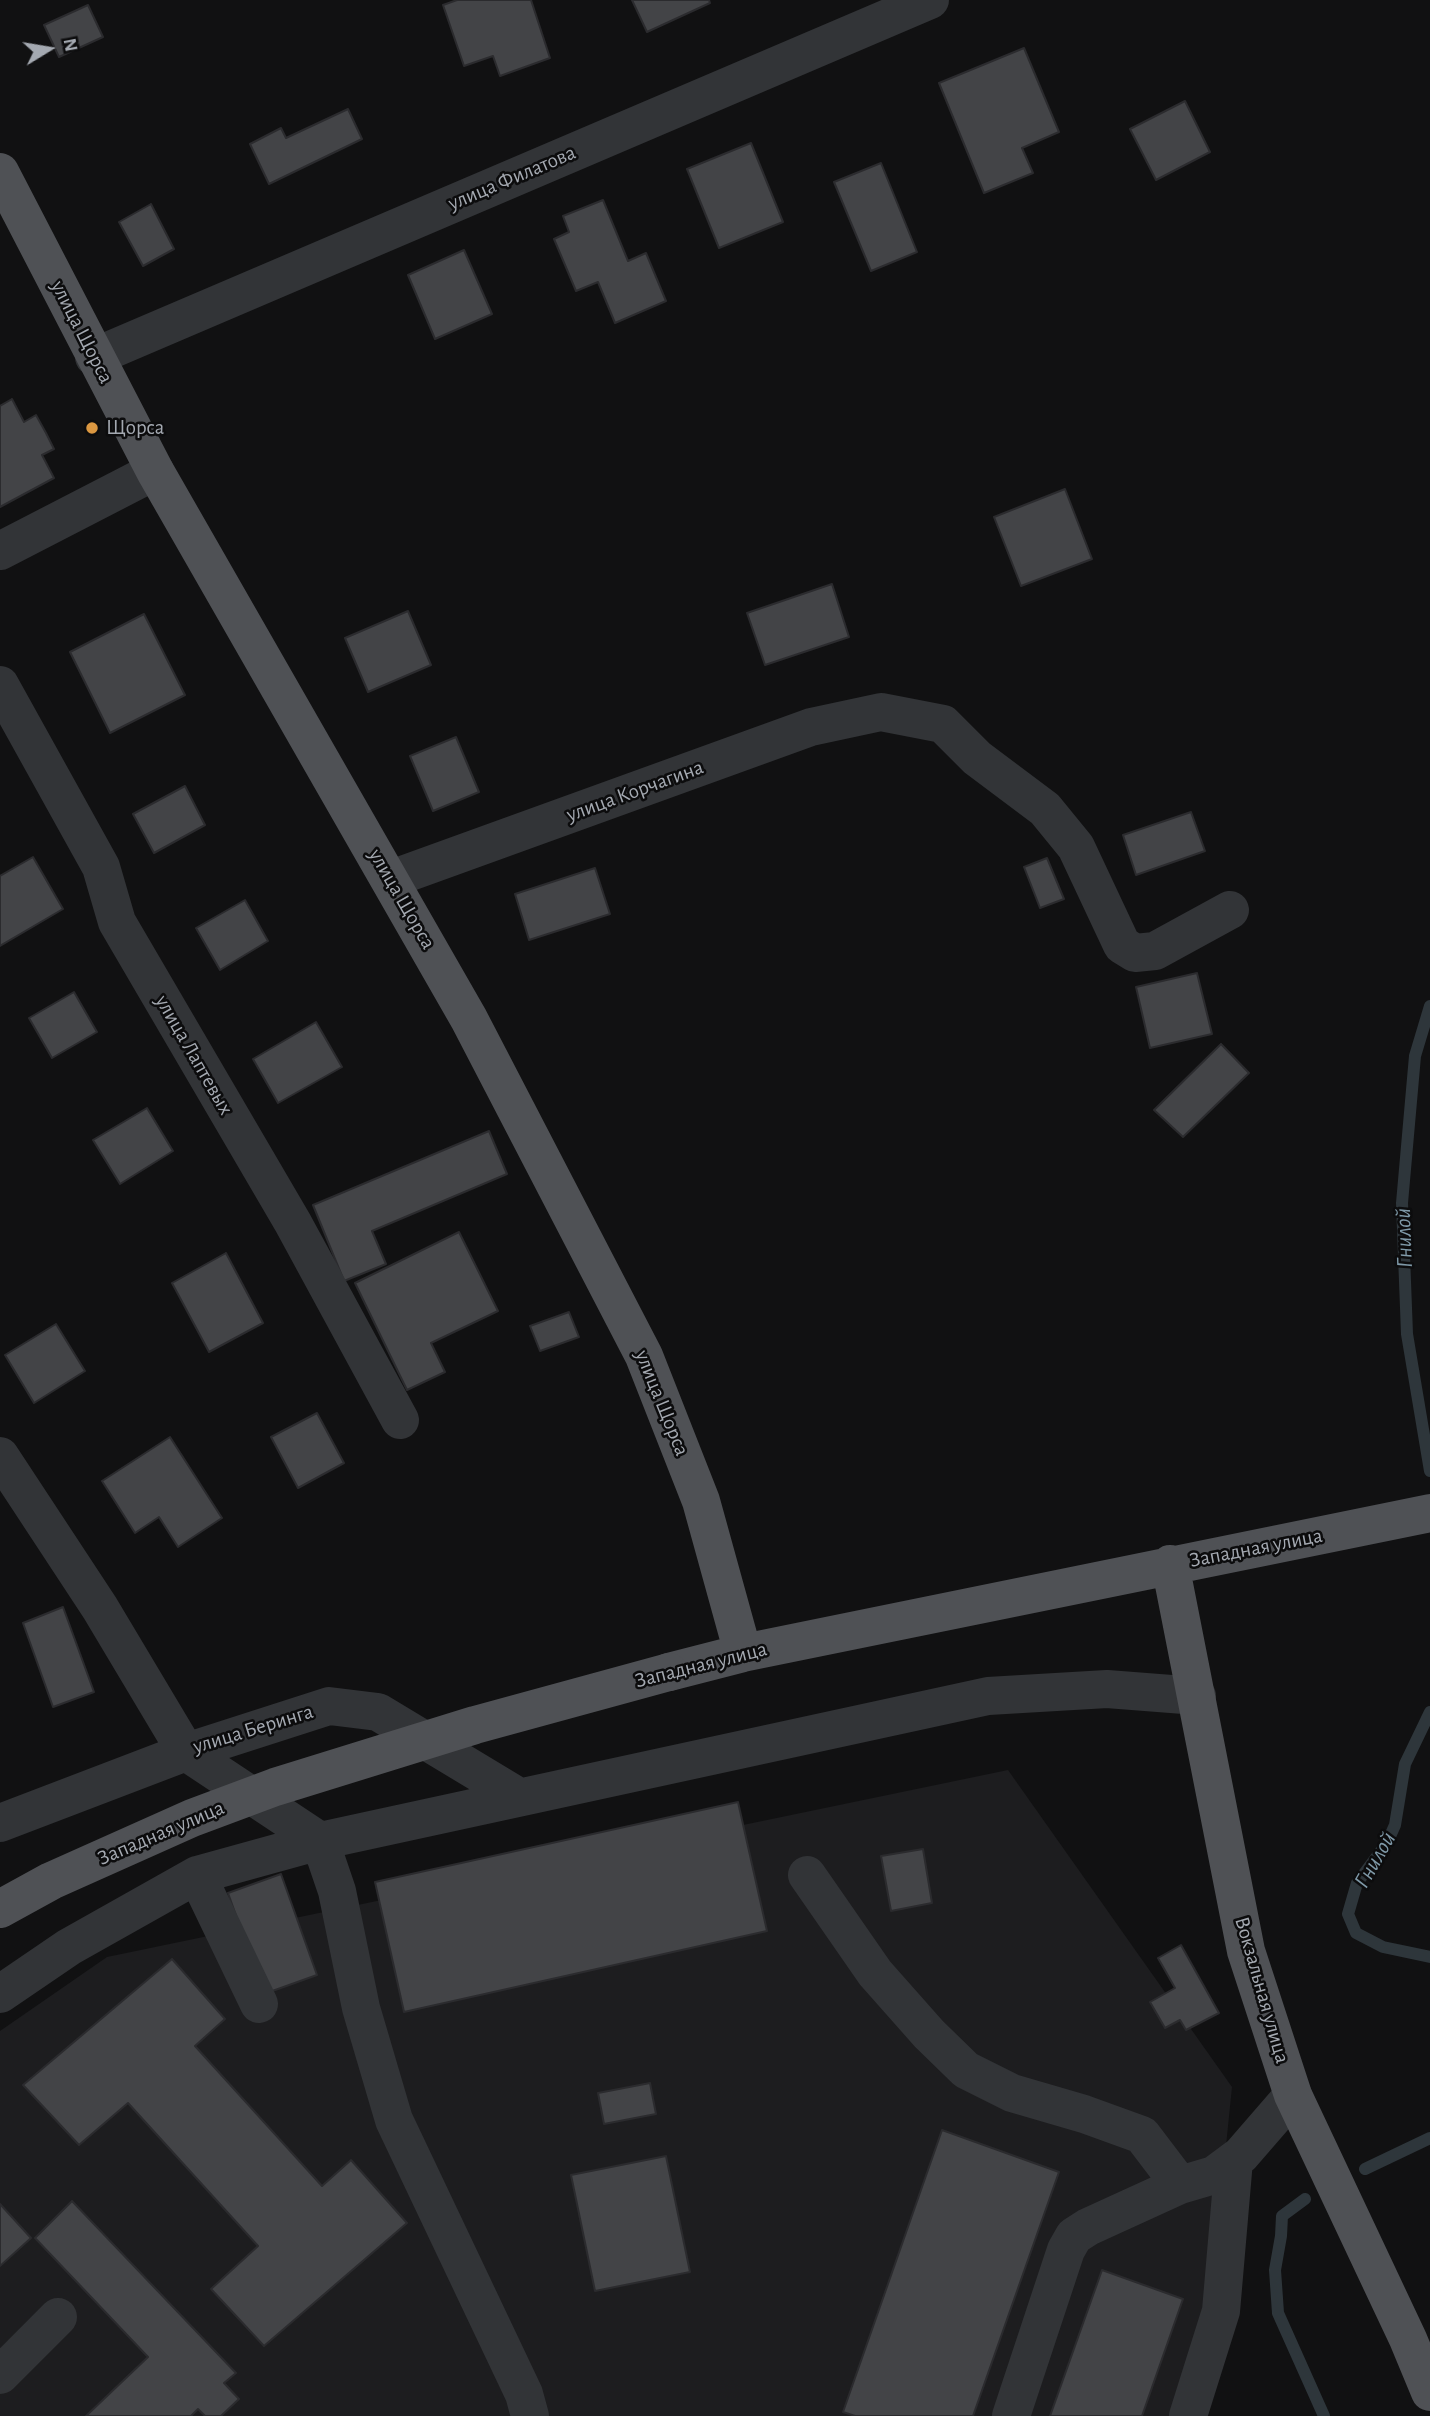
<!DOCTYPE html>
<html>
<head>
<meta charset="utf-8">
<style>
	body { margin:0 }
	#map { position:relative; width:1430px; height:2416px; overflow:hidden; background:#111112; font-family:"Alegreya Sans",sans-serif }
	canvas { display:block }
	.north { position:absolute; left:14px; top:14px; width:70px; height:70px; -webkit-text-stroke:5px #0c0c0d; paint-order:stroke; rotate:79deg; font-size:19px; font-weight:700; line-height:28px; text-align:center; color:#a4a9b1 }
	.north::after { content:''; display:block; margin:auto; width:24px; height:32px; background:#a4a9b1; clip-path:polygon(50% 0,100% 100%,50% 72%,0 100%) }
</style>
</head>
<body>
<div id="map">
<canvas width="1430" height="2416"></canvas>
<div class="north">N</div>
</div>
<script>
const c = document.querySelector('canvas').getContext('2d');
c.lineJoin = 'round';
function paint(path, color) { c.fillStyle = color; c.fill(path, 'evenodd'); }
const toPath = rows => new Path2D(rows.map(r => 'M' + r).join(''));
function strokePath(path, color, width, dash) { c.strokeStyle = color; c.lineWidth = width; c.lineCap = dash ? 'butt' : 'round'; c.setLineDash(dash || []); c.stroke(path); }
function drawText(font, color, halo, rows, align = 'center') {
  c.font = font + ' "Alegreya Sans",sans-serif'; c.lineWidth = 5; c.setLineDash([]); c.textBaseline = 'middle'; c.strokeStyle = halo; c.fillStyle = color; for (const [text, x, y, turn = 0] of rows) {
    c.save(); c.translate(x, y); c.rotate((+turn || 0) * Math.PI / 180); c.textAlign = isNaN(turn) ? turn : align; if (halo) c.strokeText(text, 0, 0); c.fillText(text, 0, 0); c.restore();
  }
}
paint(toPath([
	[1008,1770,1232,2087,1200,2401,1189,2416,0,2416,0,2031,107,1957]
]), '#1d1d1f');
strokePath(toPath([
	[1430,1006,1415,1056,1402,1203,1407,1334,1430,1471],
	[1430,1712,1405,1764,1395,1825,1387,1843,1357,1883,1348,1914,1356,1933,1383,1947,1430,1957],
	[1365,2169,1430,2138],
	[1305,2199,1282,2216,1281,2236,1275,2270,1278,2313,1324,2416]
]), '#2e363b', 12);
const building = toPath([
	[457,0,531,0,550,58,500,76,493,56,464,66,443,5,457,0],
	[632,0,709,0,710,3,647,32,632,0],
	[88,5,103,37,59,57,44,25,88,5],
	[1024,48,1059,132,1022,148,1033,173,984,193,939,83,1024,48],
	[1185,101,1210,152,1156,180,1130,129,1185,101],
	[348,109,362,139,269,184,250,144,281,128,286,138,348,109],
	[751,143,783,222,719,248,687,169,751,143],
	[881,163,917,252,871,271,834,182,881,163],
	[603,200,628,261,646,253,666,301,615,323,598,282,576,291,554,239,569,232,563,216,603,200],
	[151,204,174,249,143,266,119,222,151,204],
	[464,250,492,314,435,339,408,275,464,250],
	[12,399,24,422,36,415,46,433,54,449,42,455,54,478,0,507,0,406,12,399],
	[1065,489,1092,559,1021,586,994,517,1065,489],
	[832,584,849,637,765,665,747,613,832,584],
	[408,611,431,665,368,692,345,638,408,611],
	[144,614,185,695,110,733,70,652,144,614],
	[456,737,479,792,433,811,410,756,456,737],
	[185,786,205,825,154,853,133,814,185,786],
	[1191,812,1205,851,1136,875,1123,835,1191,812],
	[33,857,63,909,0,946,0,876,33,857],
	[1047,858,1064,899,1040,908,1024,867,1047,858],
	[595,868,610,914,529,940,515,894,595,868],
	[245,900,268,941,220,970,196,928,245,900],
	[1197,973,1212,1034,1150,1048,1136,987,1197,973],
	[74,992,97,1032,52,1058,29,1018,74,992],
	[316,1022,342,1067,278,1103,253,1059,316,1022],
	[1221,1044,1249,1073,1183,1137,1154,1110,1221,1044],
	[147,1108,173,1151,120,1184,93,1140,147,1108],
	[489,1131,507,1174,372,1231,386,1264,344,1281,313,1205,489,1131],
	[459,1232,498,1311,431,1343,445,1372,407,1390,355,1283,459,1232],
	[226,1253,263,1323,209,1352,172,1283,226,1253],
	[569,1312,579,1337,540,1351,530,1326,569,1312],
	[56,1324,85,1371,34,1403,5,1355,56,1324],
	[317,1413,344,1463,298,1488,271,1437,317,1413],
	[170,1437,222,1518,178,1547,159,1517,135,1533,102,1481,170,1437],
	[63,1607,94,1692,53,1707,23,1623,63,1607],
	[738,1802,767,1931,404,2012,375,1882,738,1802],
	[923,1849,932,1903,891,1911,881,1856,923,1849],
	[281,1874,317,1975,264,1994,228,1893,281,1874],
	[1181,1945,1219,2013,1186,2030,1180,2020,1165,2028,1150,2002,1175,1988,1158,1958,1181,1945],
	[172,1959,225,2019,195,2046,322,2186,351,2160,407,2223,264,2346,211,2289,258,2246,128,2103,79,2145,23,2085,172,1959],
	[650,2083,656,2114,604,2124,598,2093,650,2083],
	[942,2130,1059,2172,973,2416,855,2416,843,2412,942,2130],
	[666,2156,690,2272,595,2291,571,2175,666,2156],
	[72,2201,236,2373,224,2383,239,2399,221,2416,205,2416,198,2409,191,2416,86,2416,148,2357,35,2238,72,2201],
	[0,2204,31,2238,0,2266,0,2204],
	[1102,2270,1183,2299,1142,2416,1050,2416,1102,2270]
]);
paint(building, '#434447');
strokePath(building, '#2b2b2e', 2);
strokePath(toPath([
	[94,357,930,0],
	[0,551,155,471],
	[0,685,101,867,117,922,293,1223,400,1420],
	[391,879,811,727,881,712,943,724,977,758,1045,809,1076,847,1122,945,1135,953,1155,951,1230,910],
	[0,1456,100,1608,186,1752,329,1706,378,1712,519,1797],
	[0,1823,186,1752,320,1841,988,1696,1107,1689,1197,1696],
	[197,1875,259,2004],
	[807,1875,875,1973,929,2034,966,2070,1012,2093,1084,2114,1142,2135,1180,2185],
	[0,1994,69,1947,197,1875,320,1841,337,1891,361,2008,394,2120,524,2394,530,2416],
	[0,2375,58,2317],
	[1011,2416,1066,2250,1074,2236,1088,2227,1180,2185,1214,2175,1241,2155,1293,2095],
	[1188,2416,1221,2311,1234,2160]
]), '#323437', 38);
strokePath(toPath([
	[0,172,155,471,469,1019,644,1356,701,1501,743,1653],
	[1170,1564,1246,1951,1293,2095,1408,2339,1430,2392],
	[669,1672,743,1653,1430,1513]
]), '#4f5155', 38);
strokePath(toPath([
	[0,1909,51,1881,192,1818,275,1787,475,1725,669,1672]
]), '#4f5155', 38);
for (const [x, y, r, color] of [
	[92,428,7,"#da9741"]
]) { const dot = new Path2D(); dot.arc(x, y, r, 0, 2 * Math.PI); c.fillStyle = color; c.fill(dot); strokePath(dot, '#0c0c0d', 2.5); }
drawText('21px', '#a4a9b1', '#0c0c0d', [
	["улица Филатова",512,178,-23],
	["улица Щорса",82,332,63],
	["улица Корчагина",635,791,-20],
	["улица Щорса",402,899,60],
	["улица Лаптевых",194,1055,60],
	["улица Щорса",662,1403,68],
	["Западная улица",1256,1548,-11],
	["Западная улица",701,1665,-14],
	["улица Беринга",253,1729,-17],
	["Западная улица",161,1833,-23],
	["Вокзальная улица",1262,1990,74]
]);
drawText('21px', '#a4a9b1', '#0c0c0d', [
	["Щорса",106,428]
], 'left');
drawText('italic 23px', '#7f99a8', '#0c0c0d', [
	["Гнилой",1404,1238,-92],
	["Гнилой",1375,1860,-60]
]);
</script>
</body>
</html>
